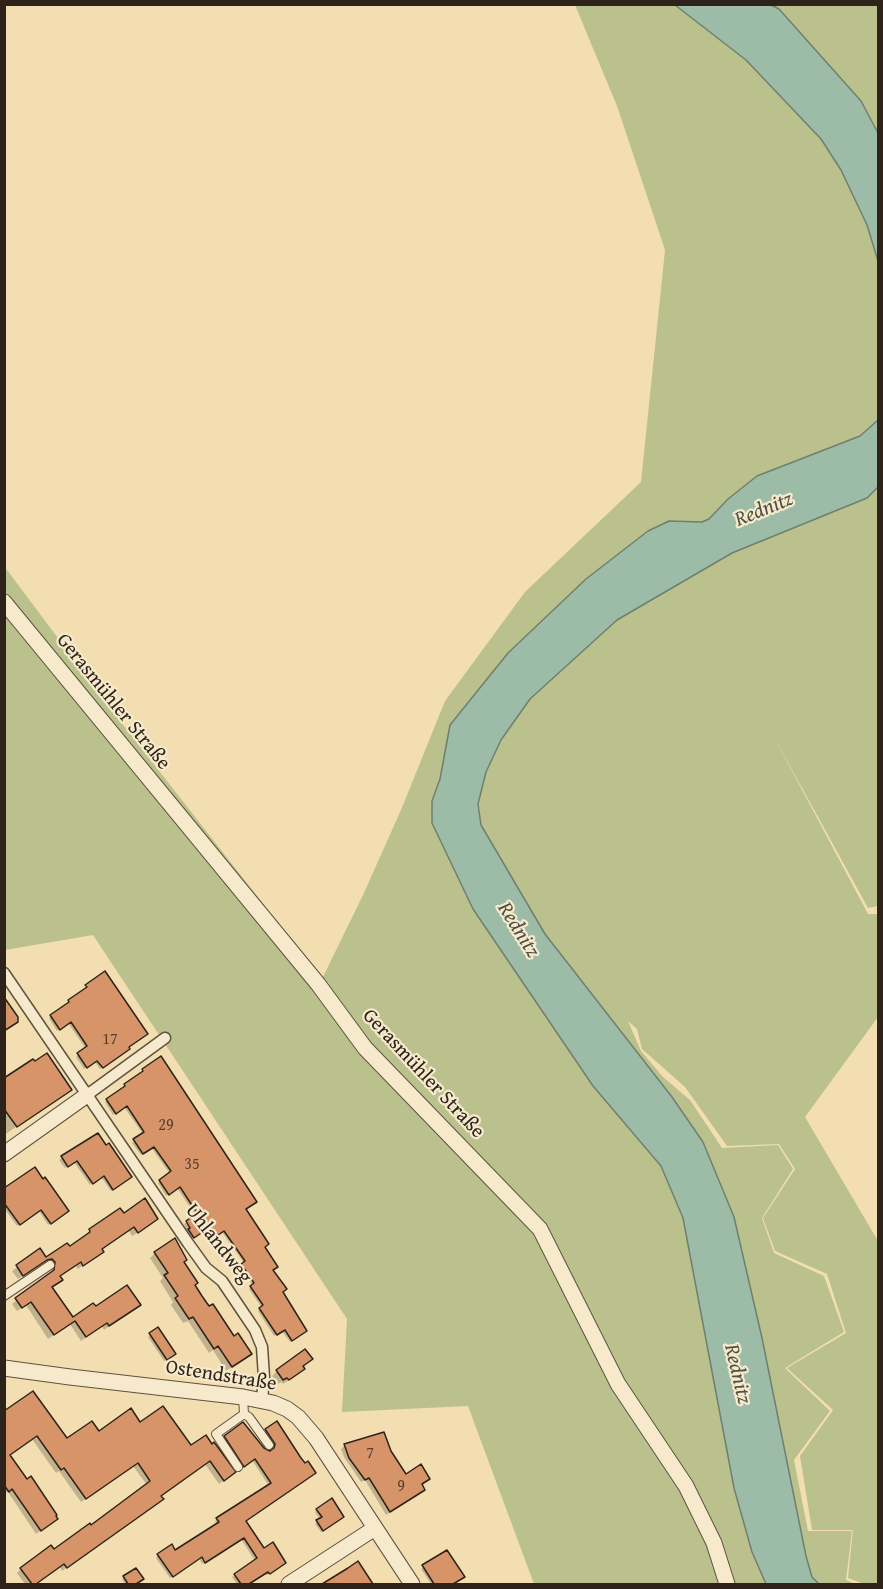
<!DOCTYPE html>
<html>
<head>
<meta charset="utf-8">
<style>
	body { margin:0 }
	#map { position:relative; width:883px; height:1589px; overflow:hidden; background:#f2deb1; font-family:"Gentium Book Plus",serif }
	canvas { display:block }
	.frame { position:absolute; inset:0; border:6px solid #2d231a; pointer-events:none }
</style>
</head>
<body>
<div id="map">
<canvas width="883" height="1589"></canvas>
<div class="frame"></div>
</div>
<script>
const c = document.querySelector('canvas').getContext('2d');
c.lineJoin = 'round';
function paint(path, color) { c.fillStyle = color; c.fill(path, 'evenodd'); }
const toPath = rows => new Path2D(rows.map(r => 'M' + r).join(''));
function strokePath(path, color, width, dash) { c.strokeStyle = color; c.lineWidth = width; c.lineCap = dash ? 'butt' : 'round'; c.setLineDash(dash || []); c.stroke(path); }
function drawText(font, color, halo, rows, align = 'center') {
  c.font = font + ' "Gentium Book Plus",serif'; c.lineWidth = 4.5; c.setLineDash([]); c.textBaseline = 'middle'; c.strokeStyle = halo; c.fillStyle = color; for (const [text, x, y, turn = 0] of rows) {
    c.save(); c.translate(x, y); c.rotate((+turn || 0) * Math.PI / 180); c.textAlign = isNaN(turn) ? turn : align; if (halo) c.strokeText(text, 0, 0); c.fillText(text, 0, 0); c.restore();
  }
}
paint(toPath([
	[575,5,675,5,746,60,821,139,841,170,867,225,878,261,878,420,860,436,757,476,728,499,709,519,702,522,669,521,648,531,586,579,508,653,450,725,440,779,432,802,473,909,593,1086,661,1166,683,1219,734,1488,752,1552,766,1584,534,1584,468,1406,342,1412,347,1319,93,935,5,950,4,566,120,721,322,979,363,895,401,810,445,701,525,592,641,482,665,250,617,106],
	[771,5,878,5,878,133,861,101,779,9],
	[878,487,878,906,868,908,774,737,868,914,878,914,878,1017,805,1117,878,1241,878,1583,864,1584,848,1578,853,1530,812,1530,800,1456,833,1410,787,1368,846,1333,827,1274,775,1251,763,1218,795,1169,779,1144,727,1146,685,1087,642,1049,637,1029,628,1021,641,1051,663,1077,690,1100,722,1148,778,1145,793,1169,762,1218,774,1253,824,1276,844,1332,785,1368,830,1411,794,1460,808,1531,852,1531,846,1580,855,1584,819,1584,812,1577,806,1556,762,1338,734,1217,703,1142,672,1097,545,934,481,825,478,804,486,772,501,740,530,699,617,620,732,553,867,498]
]), '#bac18c');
const water = toPath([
	[675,5,771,5,779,9,861,101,878,133,878,261,867,225,841,170,821,139,746,60,675,5],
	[878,420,878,487,867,498,732,553,617,620,530,699,501,740,486,772,478,804,481,825,545,934,672,1097,703,1142,734,1217,762,1338,806,1556,812,1577,819,1584,766,1584,752,1552,734,1488,683,1218,661,1166,593,1086,473,909,432,823,432,801,440,779,450,725,508,653,586,579,648,531,669,521,702,522,709,519,728,499,757,476,860,436,878,420]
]);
paint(water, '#9cbca8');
strokePath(water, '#707f6f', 1.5);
paint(toPath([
	[86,986,127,1047,126,1051,100,1069,95,1062,84,1069,76,1057,86,1049,68,1023,57,1031,49,1018,85,989],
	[143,1070,244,1210,263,1247,281,1292,303,1333,290,1342,282,1331,274,1336,258,1311,262,1308,249,1289,253,1286,240,1267,244,1263,222,1232,211,1239,205,1230,191,1239,184,1224,196,1216,177,1188,166,1196,158,1183,170,1174,151,1147,141,1155,132,1143,143,1134,124,1107,113,1115,105,1102,124,1089,123,1087,141,1074],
	[4,1080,68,1092,4,1135],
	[98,1135,128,1179,111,1191,101,1177,90,1185,74,1162,65,1168,59,1160],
	[4,1190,65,1213,48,1225,39,1211,17,1226,4,1208],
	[123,1215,152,1223,132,1236,129,1231,101,1250,97,1256,78,1269,76,1266,59,1277,61,1280,51,1288,72,1319,95,1308,139,1305,104,1330,102,1326,81,1341,70,1324,48,1339,26,1305,17,1311,12,1304,51,1274,52,1271,50,1265,41,1264,18,1279,12,1271,40,1250,46,1259,69,1248,86,1237,85,1235,90,1231],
	[155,1253,183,1262,201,1297,234,1338,250,1353,245,1358,226,1371,213,1350,209,1353,188,1321,183,1323,171,1305,173,1302,160,1281,163,1278,150,1258],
	[158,1329,172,1356,164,1361,148,1337],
	[311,1359,298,1374,283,1384,281,1382,278,1384,272,1376,277,1371],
	[4,1413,66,1440,140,1424,191,1447,205,1437,230,1476,219,1484,205,1464,160,1497,115,1533,62,1571,60,1567,35,1584,25,1584,17,1573,21,1569,53,1551,90,1527,147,1485,133,1466,81,1502,59,1471,56,1473,32,1439,9,1456,52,1523,36,1534,8,1492,4,1494],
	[266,1430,311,1475,244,1521,263,1550,282,1565,267,1575,265,1573,248,1584,237,1584,232,1577,255,1561,241,1539,202,1564,199,1558,170,1578,156,1558,158,1555,175,1552,217,1525,215,1521,217,1519,269,1486,252,1460,241,1468,223,1439,225,1437,270,1453,273,1447,264,1433],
	[345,1445,389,1451,406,1476,420,1485,423,1490,386,1515,365,1480,361,1482,344,1457,341,1449],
	[317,1510,340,1519,321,1532,315,1524,320,1520,315,1512],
	[447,1552,461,1579,452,1584,431,1584,421,1569],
	[357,1563,372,1584,325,1584],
	[135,1570,140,1581,135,1584,125,1584,122,1579]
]), '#0003');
const building = toPath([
	[105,971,148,1034,129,1047,130,1049,103,1068,97,1061,87,1068,77,1053,87,1046,71,1022,60,1030,50,1015,69,1002,68,1000,87,987,85,985,105,971],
	[4,997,18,1017,18,1022,4,1031,4,997],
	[47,1053,72,1090,17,1127,4,1109,4,1078,33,1059,35,1061,47,1053],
	[161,1056,257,1202,246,1209,269,1244,265,1247,278,1267,273,1270,287,1289,283,1292,307,1331,292,1341,285,1330,277,1335,259,1308,263,1305,250,1286,254,1283,241,1264,245,1261,224,1231,214,1238,207,1229,194,1238,188,1229,190,1228,186,1221,197,1213,180,1187,169,1195,159,1180,171,1171,154,1147,143,1154,133,1139,144,1132,127,1106,116,1114,106,1099,125,1086,124,1084,143,1071,142,1069,161,1056],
	[98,1133,106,1145,109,1143,132,1177,113,1190,104,1176,93,1184,77,1161,68,1167,61,1156,98,1133],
	[35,1167,43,1179,45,1177,69,1211,51,1224,41,1210,20,1225,4,1203,4,1188,35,1167],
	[145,1198,158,1219,138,1233,134,1227,102,1249,104,1252,83,1266,81,1262,60,1276,63,1280,52,1287,73,1317,93,1303,96,1306,127,1285,141,1305,109,1326,107,1323,86,1337,75,1321,54,1335,31,1302,22,1308,15,1298,54,1270,55,1262,52,1259,47,1260,23,1276,16,1265,40,1248,46,1257,67,1243,70,1246,90,1232,89,1229,120,1208,124,1213,145,1198],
	[175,1238,187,1260,184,1262,198,1283,195,1285,202,1296,209,1306,213,1304,234,1336,238,1333,252,1354,232,1367,218,1346,214,1349,193,1317,189,1319,175,1298,178,1296,164,1275,168,1273,154,1252,175,1238],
	[158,1327,176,1354,167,1360,149,1333,158,1327],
	[305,1349,313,1359,303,1366,305,1369,289,1380,287,1378,283,1380,276,1370,305,1349],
	[33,1391,67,1438,92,1421,99,1431,131,1408,140,1422,163,1406,191,1445,206,1435,212,1444,214,1442,236,1472,224,1481,210,1461,161,1496,164,1499,67,1568,64,1564,36,1584,32,1584,20,1568,51,1545,54,1549,90,1523,91,1525,150,1481,138,1463,86,1499,64,1468,61,1470,37,1436,10,1455,27,1479,31,1476,57,1515,56,1516,58,1519,41,1531,12,1489,9,1492,4,1485,4,1411,33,1391],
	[277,1421,301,1458,305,1463,308,1461,316,1473,246,1521,264,1548,273,1542,286,1563,270,1574,268,1572,249,1584,241,1584,234,1574,257,1558,244,1538,205,1563,202,1557,173,1577,157,1554,172,1544,175,1550,219,1522,216,1518,271,1483,255,1459,244,1467,224,1436,243,1422,264,1448,270,1451,274,1448,275,1444,265,1429,277,1421],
	[384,1432,391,1451,406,1474,421,1464,430,1479,422,1484,425,1490,390,1512,369,1478,365,1480,349,1458,344,1444,384,1432],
	[332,1498,344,1517,323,1531,316,1520,322,1517,316,1509,332,1498],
	[447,1550,465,1577,453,1584,434,1584,422,1565,447,1550],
	[358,1561,373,1584,322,1584,348,1568,358,1561],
	[136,1568,144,1579,136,1584,128,1584,123,1576,136,1568]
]);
paint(building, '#d79468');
strokePath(building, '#2d231a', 1.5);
const service = toPath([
	[4,1296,50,1265],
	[244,1414,249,1417,269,1445],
	[238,1467,216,1434,244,1414,243,1397]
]);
const pedestrian = toPath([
	[4,973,188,1243,206,1268,222,1281,255,1330,262,1347,264,1377,262,1400],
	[87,1095,165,1038]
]);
const minor = toPath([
	[4,602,318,984,365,1048,540,1229,618,1384,686,1486,714,1543,727,1584],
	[4,1154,87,1095],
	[4,1368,70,1377,243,1397,273,1403,287,1409,298,1417,316,1438,412,1584],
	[289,1584,375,1528]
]);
strokePath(service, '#5e5240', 10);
strokePath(pedestrian, '#5e5240', 13);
strokePath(minor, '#5e5240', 17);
strokePath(service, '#f7eacc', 8);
strokePath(pedestrian, '#f7eacc', 10);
strokePath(minor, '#f7eacc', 15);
drawText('16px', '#583f2e', null, [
	["17",110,1040],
	["29",166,1126],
	["35",192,1165],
	["7",370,1454],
	["9",401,1487]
]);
drawText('20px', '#2d231a', '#f7eacc', [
	["Gerasmühler Straße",113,702,51],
	["Gerasmühler Straße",423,1074,47],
	["Uhlandweg",218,1244,52],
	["Ostendstraße",221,1376,9]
]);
drawText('italic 21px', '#4e5145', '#f7eacc', [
	["Rednitz",764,510,-22],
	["Rednitz",518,930,58],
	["Rednitz",737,1374,77]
]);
</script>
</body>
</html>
